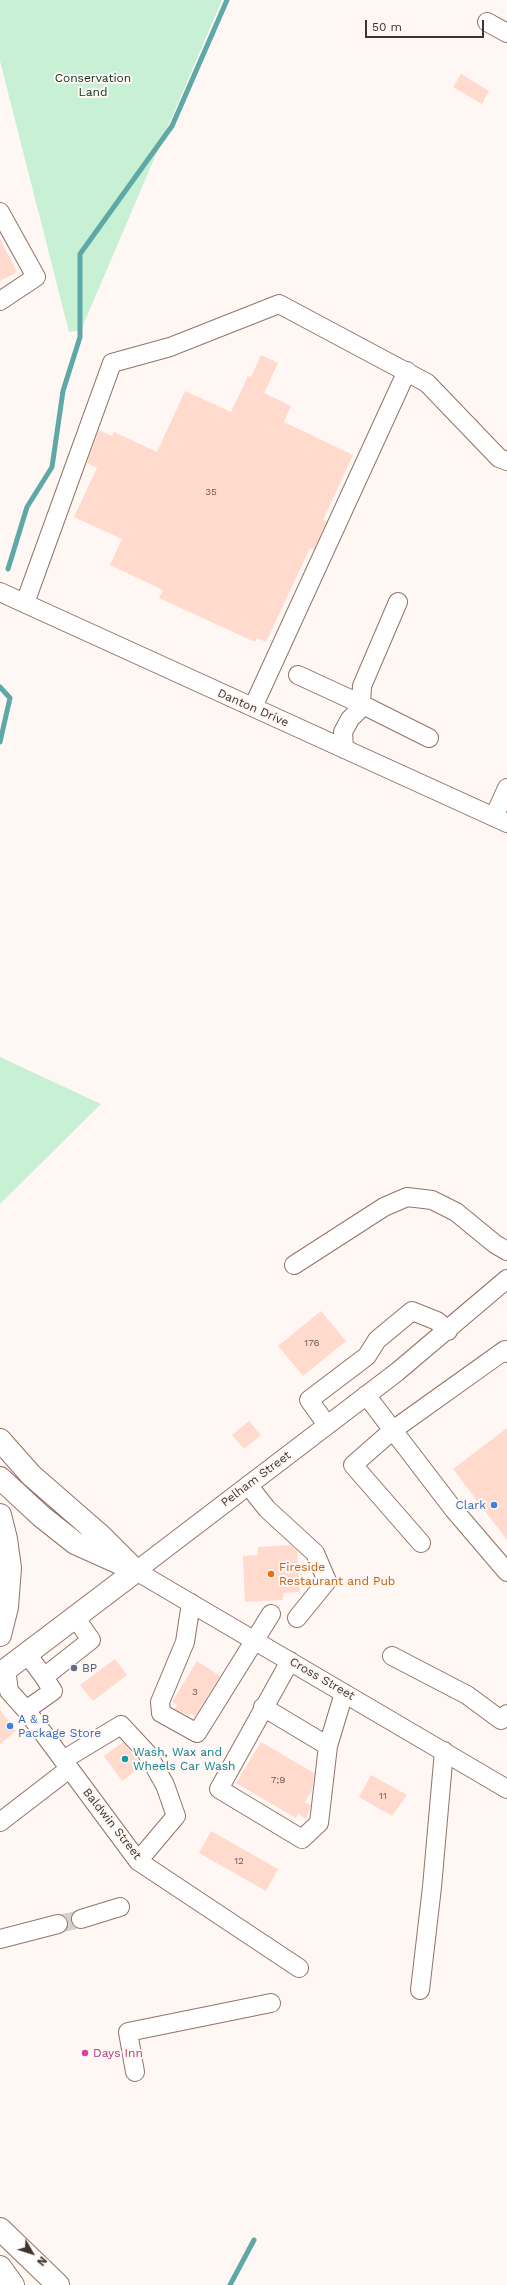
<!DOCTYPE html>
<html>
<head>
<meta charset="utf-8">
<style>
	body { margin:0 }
	#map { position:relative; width:507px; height:2285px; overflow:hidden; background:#fef7f4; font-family:"Work Sans",sans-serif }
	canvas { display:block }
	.north { position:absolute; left:12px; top:2233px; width:40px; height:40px; -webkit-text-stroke:3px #fef7f4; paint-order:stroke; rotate:129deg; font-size:11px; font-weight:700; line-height:16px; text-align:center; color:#41332d }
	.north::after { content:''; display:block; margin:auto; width:14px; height:18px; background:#41332d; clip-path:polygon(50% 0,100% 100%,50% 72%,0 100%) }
	.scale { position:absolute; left:365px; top:20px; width:119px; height:18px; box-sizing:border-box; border:2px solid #41332d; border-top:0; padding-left:5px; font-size:12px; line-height:14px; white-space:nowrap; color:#41332d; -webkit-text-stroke:3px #fef7f4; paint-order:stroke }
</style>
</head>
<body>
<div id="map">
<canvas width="507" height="2285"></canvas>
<div class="north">N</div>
<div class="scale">50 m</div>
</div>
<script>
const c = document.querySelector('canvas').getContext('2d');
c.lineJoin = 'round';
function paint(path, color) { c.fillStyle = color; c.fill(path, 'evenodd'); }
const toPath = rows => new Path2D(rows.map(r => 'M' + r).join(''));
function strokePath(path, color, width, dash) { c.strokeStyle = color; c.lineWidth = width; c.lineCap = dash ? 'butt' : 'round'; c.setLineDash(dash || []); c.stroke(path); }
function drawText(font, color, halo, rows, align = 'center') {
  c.font = font + ' "Work Sans",sans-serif'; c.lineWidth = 4; c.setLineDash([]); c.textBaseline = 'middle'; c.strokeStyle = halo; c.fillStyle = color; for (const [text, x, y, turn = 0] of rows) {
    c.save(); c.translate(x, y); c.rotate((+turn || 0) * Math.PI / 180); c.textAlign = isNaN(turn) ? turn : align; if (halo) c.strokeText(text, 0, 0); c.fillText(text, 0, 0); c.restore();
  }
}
paint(toPath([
	[0,0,222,0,81,330,69,332,0,61],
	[0,1057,101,1104,0,1204]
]), '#c8f0d4');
strokePath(toPath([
	[8,569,27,507,52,467,63,391,80,337,80,254,172,126,227,0],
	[0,687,10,698,0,742],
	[230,2285,254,2240]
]), '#5ea8a8', 5);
paint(toPath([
	[461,74,489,91,482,104,453,87],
	[0,239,17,272,0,281],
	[261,355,278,363,264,393,291,406,284,422,353,455,323,520,327,521,314,549,310,548,266,642,257,638,255,642,159,598,163,590,110,565,122,539,74,517,97,468,87,463,99,430,112,436,114,432,157,452,185,391,231,412,248,376,251,377],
	[321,1311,346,1341,303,1376,278,1346],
	[249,1421,261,1435,244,1449,232,1435],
	[507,1428,507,1540,453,1469],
	[291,1545,297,1551,300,1592,283,1593,283,1600,245,1602,243,1556,258,1555,258,1547],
	[115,1659,127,1675,93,1701,80,1685],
	[197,1661,220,1676,195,1716,190,1713,189,1716,175,1709,177,1705,172,1702],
	[0,1710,16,1731,0,1744],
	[123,1742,142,1766,122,1781,104,1756],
	[261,1742,314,1773,312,1790,305,1802,311,1805,306,1819,298,1814,296,1818,236,1783],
	[371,1775,407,1795,392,1816,359,1797],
	[211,1831,278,1869,266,1891,199,1853]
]), '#ffdacd');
strokePath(toPath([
	[58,1924,81,1919]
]), '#d8d0cc', 18, [18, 9]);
const minor = toPath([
	[487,22,507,33],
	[0,212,36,277,0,301],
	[0,592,507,823],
	[398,602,362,686,361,704,429,738],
	[25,603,112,363,170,347,279,304,427,383,499,458,507,461],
	[298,675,361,704,358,711,350,719,343,732,344,749],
	[253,707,407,371],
	[494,817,507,788],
	[294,1265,384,1207,407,1197,432,1200,456,1212,495,1244,507,1251],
	[507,1279,397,1372,136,1571,507,1789],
	[366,1395,454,1510,507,1572],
	[327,1425,309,1400,367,1356,377,1340,412,1311,437,1321,448,1331],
	[248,1485,267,1509,315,1553,327,1581,297,1618],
	[421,1543,353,1465,393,1430,505,1350,507,1353],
	[191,1603,185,1642,160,1702,161,1713,197,1733,271,1614],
	[27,1654,44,1677,91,1640,75,1617],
	[392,1656,467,1695,501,1720,507,1714],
	[290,1661,219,1789,302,1839,319,1823,328,1746,344,1693],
	[6,1669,9,1691,26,1710,138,1861,299,1968],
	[263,1707,328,1746],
	[26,1710,53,1691,44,1677],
	[63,1760,121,1725,147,1753,165,1785,176,1816,138,1861],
	[0,1822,69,1769],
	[81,1919,120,1907],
	[0,1939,58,1924],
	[420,1990,432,1887,444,1751],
	[135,2072,128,2032,271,2003]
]);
const major = toPath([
	[0,1674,136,1571]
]);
const highway = toPath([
	[0,1440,31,1475,101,1536,136,1571],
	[0,1478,41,1516,75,1543,124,1565],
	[0,1515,6,1539,10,1568,7,1607,0,1635],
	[0,2229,58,2285],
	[0,2267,13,2285]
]);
strokePath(minor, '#937365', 20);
strokePath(major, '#937365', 24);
strokePath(highway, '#937365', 24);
strokePath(minor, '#fff', 18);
strokePath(major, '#fff', 22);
strokePath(highway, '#fff', 22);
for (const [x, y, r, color] of [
	[494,1505,4,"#3f7fe0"],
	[271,1574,4,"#e8710a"],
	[74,1668,4,"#5c6f8a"],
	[10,1726,4,"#3f7fe0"],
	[125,1759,4,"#0f9aa8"],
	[85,2053,4,"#d1479c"]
]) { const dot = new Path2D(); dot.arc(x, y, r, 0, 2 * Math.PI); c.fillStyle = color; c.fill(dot); strokePath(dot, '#fef7f4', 1.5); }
drawText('10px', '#705d55', null, [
	["35",211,492],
	["176",312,1343],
	["3",195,1692],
	["7;9",278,1780],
	["11",383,1796],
	["12",239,1861]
]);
drawText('12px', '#07321b', '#fef7f4', [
	["Conservation",93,78],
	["Land",93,92]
]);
drawText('12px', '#41332d', '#fef7f4', [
	["Danton Drive",253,708,24],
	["Pelham Street",256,1479,-37],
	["Cross Street",322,1679,30],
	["Baldwin Street",112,1824,52]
]);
drawText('12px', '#366cbe', '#fef7f4', [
	["Clark",486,1505],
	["A & B",18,1719,"left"],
	["Package Store",18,1733,"left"]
], 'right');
drawText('12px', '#c56008', '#fef7f4', [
	["Fireside",279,1567],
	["Restaurant and Pub",279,1581]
], 'left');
drawText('12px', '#4e5e75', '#fef7f4', [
	["BP",82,1668]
], 'left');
drawText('12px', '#0d838f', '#fef7f4', [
	["Wash, Wax and",133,1752],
	["Wheels Car Wash",133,1766]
], 'left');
drawText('12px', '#b23c85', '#fef7f4', [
	["Days Inn",93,2053]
], 'left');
</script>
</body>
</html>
